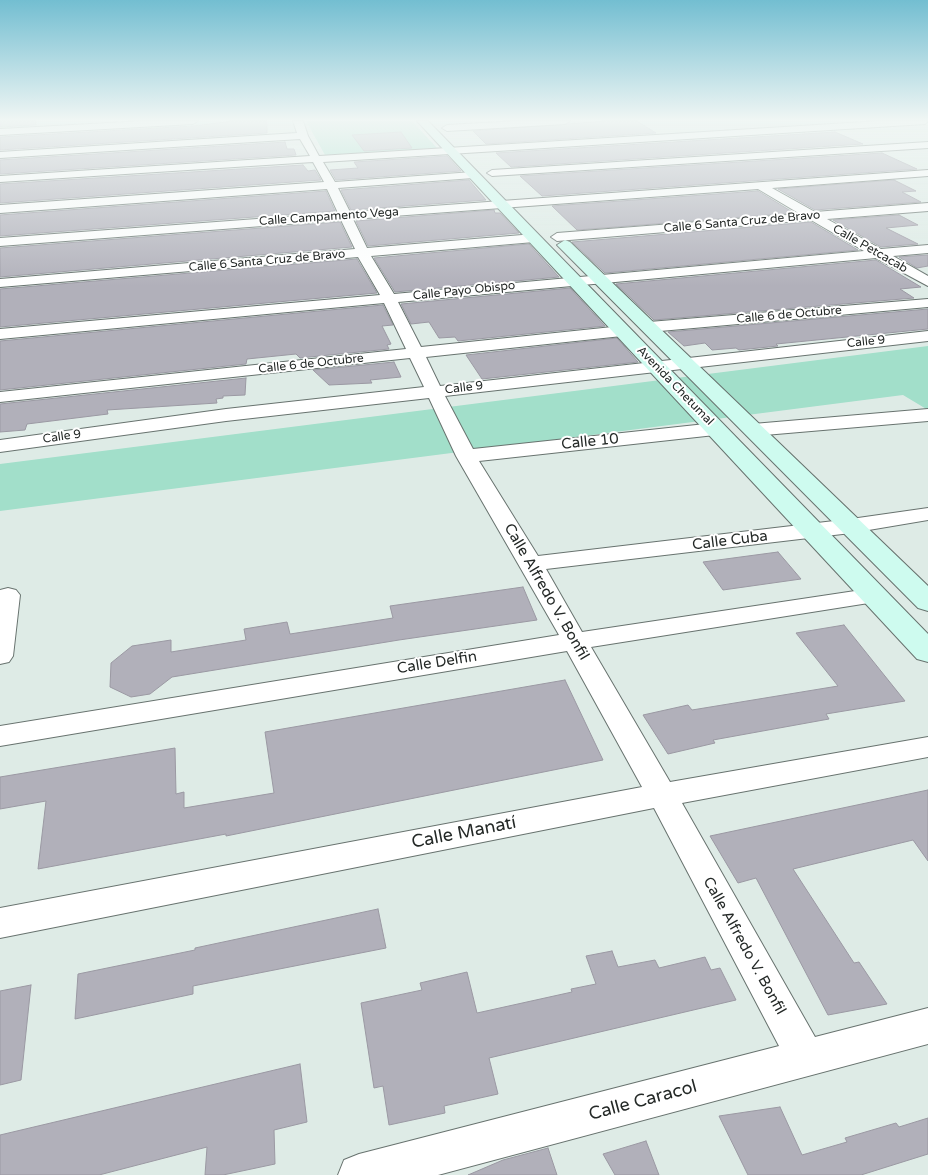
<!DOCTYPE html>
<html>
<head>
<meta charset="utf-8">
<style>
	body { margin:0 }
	canvas { display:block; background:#deebe6 }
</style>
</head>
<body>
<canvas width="928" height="1175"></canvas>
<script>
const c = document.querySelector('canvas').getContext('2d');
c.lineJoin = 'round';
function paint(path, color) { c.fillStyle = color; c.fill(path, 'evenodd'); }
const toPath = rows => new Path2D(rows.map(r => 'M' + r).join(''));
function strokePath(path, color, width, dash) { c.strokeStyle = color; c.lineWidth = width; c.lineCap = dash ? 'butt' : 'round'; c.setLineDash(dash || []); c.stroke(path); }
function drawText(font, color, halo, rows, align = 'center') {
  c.font = font + ' "Varela Round",sans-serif'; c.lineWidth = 4; c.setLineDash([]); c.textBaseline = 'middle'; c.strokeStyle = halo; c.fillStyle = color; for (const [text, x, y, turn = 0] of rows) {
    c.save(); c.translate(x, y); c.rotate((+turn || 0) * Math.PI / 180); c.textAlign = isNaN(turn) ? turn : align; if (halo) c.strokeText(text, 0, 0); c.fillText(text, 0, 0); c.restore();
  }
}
paint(toPath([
	[306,121,412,121,437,148,325,155],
	[928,346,928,410,903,395,0,511,0,464]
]), '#a2dfca');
const building = toPath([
	[0,121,36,121,36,125,0,127,0,121],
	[232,121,267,121,267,133,0,150,0,137,193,126,232,121],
	[606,121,637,121,656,133,486,144,473,131,606,121],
	[401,132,412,148,364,151,352,135,401,132],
	[835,132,863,144,511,167,496,153,835,132],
	[285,142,287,149,294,149,296,155,0,174,0,160,285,142],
	[882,153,917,169,542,196,520,176,882,153],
	[447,156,461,171,336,180,330,170,358,168,354,162,447,156],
	[303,165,308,171,315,170,321,180,0,203,0,184,303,165],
	[469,180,486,200,351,210,341,190,469,180],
	[894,180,916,191,902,192,921,202,815,210,778,189,894,180],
	[326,191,335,211,0,236,0,215,326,191],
	[758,191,794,213,577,230,552,206,758,191],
	[494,210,495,213,500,213,519,233,368,246,356,221,494,210],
	[899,215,918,225,886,228,918,244,881,247,833,220,899,215],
	[340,222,352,247,0,277,0,248,340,222],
	[811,222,858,250,605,273,572,242,811,222],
	[529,244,559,277,395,292,374,258,529,244],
	[928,255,928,266,917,268,899,257,928,255],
	[357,259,377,293,0,327,0,289,357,259],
	[876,260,921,287,900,289,914,298,654,320,616,284,876,260],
	[570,288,605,326,458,341,455,337,439,338,429,322,411,324,401,304,570,288],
	[383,305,393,325,382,326,391,344,387,345,389,349,300,358,296,354,247,359,246,364,0,390,0,341,383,305],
	[928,309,928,329,776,344,778,346,739,350,736,348,712,350,705,343,684,346,668,332,928,309],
	[617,338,638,362,482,379,466,355,617,338],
	[394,362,401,377,370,380,372,383,329,385,313,370,394,362],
	[246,378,245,395,223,396,223,398,216,399,217,403,107,410,108,414,27,424,25,430,0,432,0,404,246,378],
	[778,552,801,579,723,590,703,562,778,552],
	[523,587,537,620,399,640,172,677,150,694,131,697,110,687,111,663,132,646,171,640,171,652,246,640,244,629,287,622,290,634,393,618,390,606,523,587],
	[844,625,905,701,826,714,829,719,713,740,715,743,668,754,643,715,688,705,692,710,838,686,796,633,844,625],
	[565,680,603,760,226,836,226,834,38,869,46,801,0,809,0,777,175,748,176,794,184,792,184,808,274,793,265,732,565,680],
	[928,790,928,861,913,840,793,869,854,963,859,962,887,1004,828,1015,756,878,738,883,710,836,928,790],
	[378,909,386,948,193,986,193,994,75,1019,78,974,195,950,195,948,378,909],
	[612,951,618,967,655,960,659,968,705,957,711,970,720,968,736,1000,489,1058,498,1094,444,1106,445,1113,389,1125,383,1086,374,1088,361,1003,422,990,420,983,467,972,477,1013,572,992,571,989,596,984,586,956,612,951],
	[31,985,21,1080,0,1085,0,991,31,985],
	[300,1064,307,1122,274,1130,275,1164,223,1175,205,1175,207,1147,99,1175,0,1175,0,1135,300,1064],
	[780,1107,802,1155,847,1142,845,1138,896,1123,899,1127,928,1118,928,1154,861,1175,748,1175,719,1116,780,1107],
	[646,1141,659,1175,615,1175,603,1154,646,1141],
	[548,1148,557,1175,468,1175,503,1160,548,1148]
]);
paint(building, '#b1b0ba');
strokePath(building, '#9b99a3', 1);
const minor = toPath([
	[144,121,198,121,193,124,0,135,0,129,144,121],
	[293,121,303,121,308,136,319,156,880,121,928,121,925,124,323,162,335,182,473,172,478,175,473,178,338,188,350,212,928,170,928,176,772,188,815,212,928,203,928,211,827,219,881,249,928,245,928,253,893,256,928,276,928,286,876,258,398,302,421,347,622,326,630,331,622,336,426,357,440,386,928,331,928,341,445,396,473,449,715,423,722,425,724,429,722,433,715,435,479,461,538,556,851,519,928,508,928,520,851,533,546,569,582,632,875,588,883,590,887,595,883,600,875,602,591,647,670,782,928,737,928,757,682,803,815,1037,928,1008,928,1044,438,1175,338,1175,344,1160,359,1154,779,1046,654,808,0,938,0,908,642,787,567,651,0,746,0,726,559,635,456,456,429,398,226,421,0,452,0,440,226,409,424,387,410,358,0,402,0,392,406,349,384,303,0,339,0,329,380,295,358,257,0,287,0,279,355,249,341,220,0,246,0,238,338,213,327,189,0,213,0,205,324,182,313,162,0,182,0,176,310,156,300,139,0,158,0,152,297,133,293,121],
	[758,189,800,214,557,233,551,237,557,241,811,220,864,251,394,294,371,256,534,242,540,238,534,234,367,248,353,219,758,189],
	[518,121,570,121,565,124,447,131,442,128,447,125,518,121],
	[928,142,928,148,492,176,487,173,492,170,928,142],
	[928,299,928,307,649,332,641,327,649,322,928,299],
	[928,409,928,421,753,436,746,434,744,430,746,426,753,424,928,409],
	[8,588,16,590,20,595,13,656,9,662,0,664,0,590,8,588]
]);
const secondary = toPath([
	[417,121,428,121,928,634,928,662,917,659,417,121],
	[565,240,570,242,928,586,928,611,918,608,560,248,557,245,565,240]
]);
strokePath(minor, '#68736f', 2);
strokePath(secondary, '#68736f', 2);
paint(minor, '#fff');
paint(secondary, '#cefbef');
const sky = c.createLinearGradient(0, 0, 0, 286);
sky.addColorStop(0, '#73bed1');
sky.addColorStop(0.42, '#f0f6f4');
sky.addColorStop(1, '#f0f6f400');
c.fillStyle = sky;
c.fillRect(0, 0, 928, 286);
drawText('12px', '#242927', '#fff', [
	["Calle Campamento Vega",329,217,-4],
	["Calle 6 Santa Cruz de Bravo",742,222,-5],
	["Calle Petcacab",870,249,30],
	["Calle 6 Santa Cruz de Bravo",267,261,-5],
	["Calle Payo Obispo",464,291,-6],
	["Calle 6 de Octubre",789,315,-5],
	["Calle 9",866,342,-6],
	["Calle 6 de Octubre",311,364,-6],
	["Avenida Chetumal",675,386,46],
	["Calle 9",464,388,-7],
	["Calle 9",62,437,-8]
]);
drawText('15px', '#242927', '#fff', [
	["Calle 10",590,442,-6],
	["Calle Cuba",730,541,-7],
	["Calle Alfredo V. Bonfil",546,592,60],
	["Calle Delfin",437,663,-9],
	["Calle Alfredo V. Bonfil",744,946,61]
]);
drawText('18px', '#242927', '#fff', [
	["Calle Manatí",464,833,-11],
	["Calle Caracol",643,1101,-15]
]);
</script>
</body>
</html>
